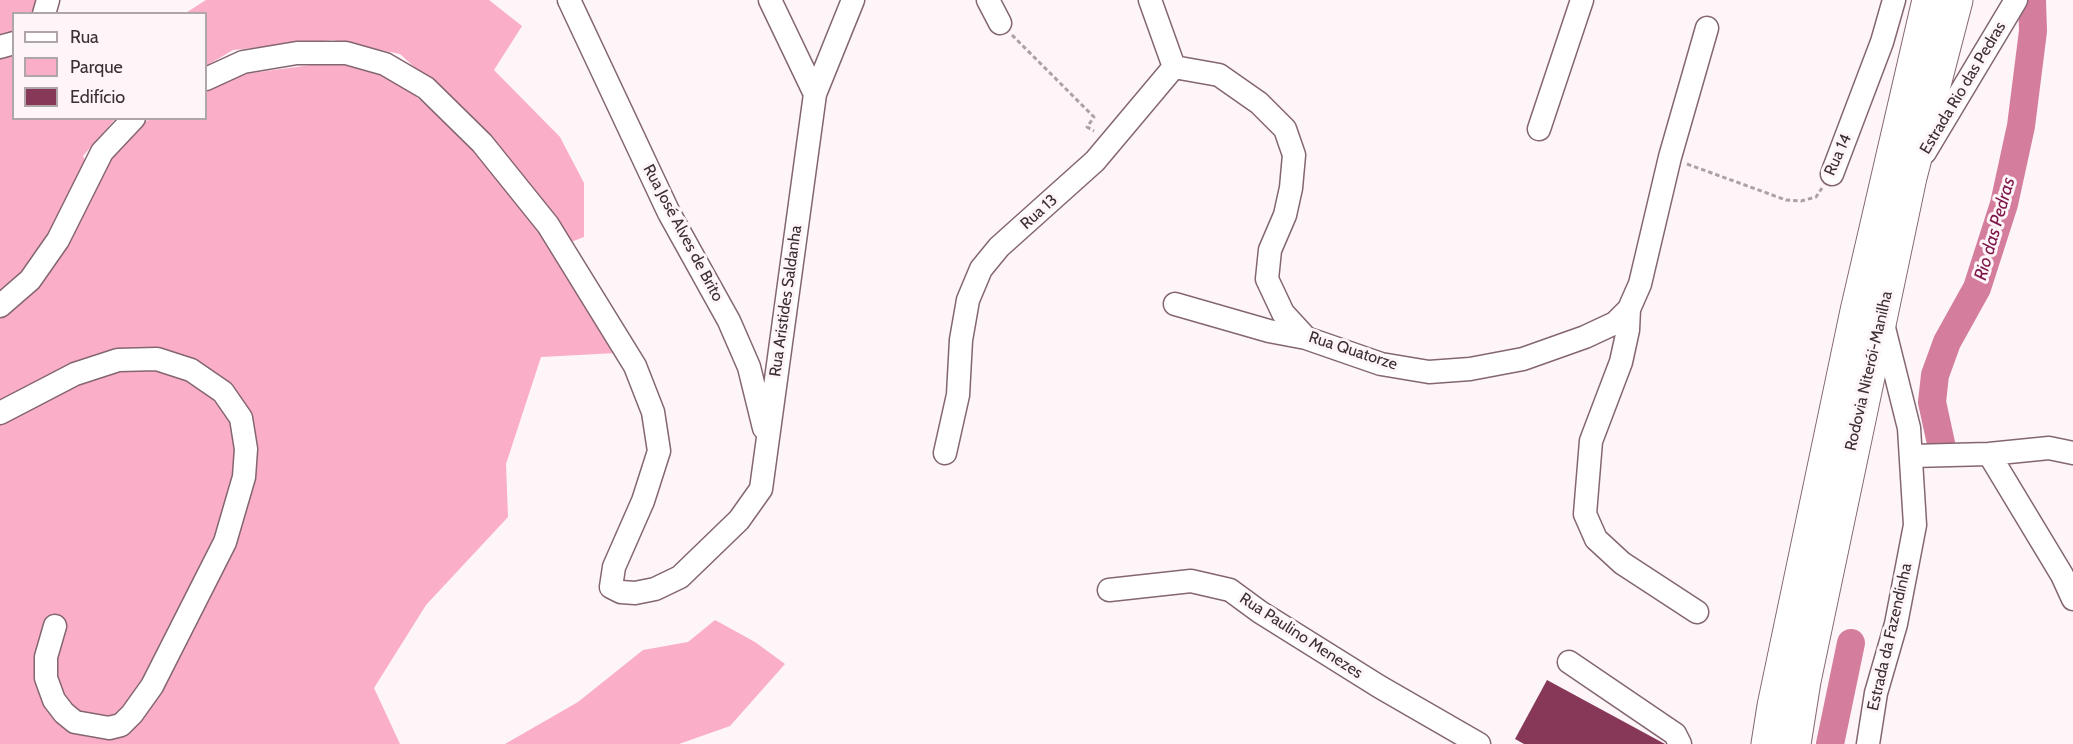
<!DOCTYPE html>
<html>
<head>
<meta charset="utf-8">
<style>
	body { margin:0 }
	#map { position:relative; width:2073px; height:744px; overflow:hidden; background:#fdf5f8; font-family:Cabin,sans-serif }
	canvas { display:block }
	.legend { position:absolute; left:12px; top:12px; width:195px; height:108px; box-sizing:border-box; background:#fdf5f8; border:2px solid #b0a6a9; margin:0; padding:8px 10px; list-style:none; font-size:18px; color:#3c2f33 }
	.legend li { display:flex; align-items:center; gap:12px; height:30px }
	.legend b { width:30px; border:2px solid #b0a6a9 }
</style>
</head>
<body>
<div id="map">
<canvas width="2073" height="744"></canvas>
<ul class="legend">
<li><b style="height:8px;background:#fff"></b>Rua</li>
<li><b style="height:16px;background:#faaec8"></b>Parque</li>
<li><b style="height:16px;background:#873859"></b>Edifício</li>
</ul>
</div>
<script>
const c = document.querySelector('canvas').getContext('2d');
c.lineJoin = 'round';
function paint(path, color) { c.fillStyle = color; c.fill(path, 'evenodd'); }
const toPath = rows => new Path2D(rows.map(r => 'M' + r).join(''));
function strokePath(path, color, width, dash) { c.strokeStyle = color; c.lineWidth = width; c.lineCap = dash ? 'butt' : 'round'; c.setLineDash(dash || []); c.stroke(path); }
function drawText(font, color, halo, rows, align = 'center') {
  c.font = font + ' Cabin,sans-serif'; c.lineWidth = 6; c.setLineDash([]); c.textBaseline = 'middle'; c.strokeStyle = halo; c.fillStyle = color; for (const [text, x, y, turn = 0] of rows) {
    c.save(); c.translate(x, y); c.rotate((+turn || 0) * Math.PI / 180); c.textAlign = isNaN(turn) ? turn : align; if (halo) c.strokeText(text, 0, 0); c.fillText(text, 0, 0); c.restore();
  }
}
paint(toPath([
	[0,0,42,0,53,13,14,14,14,118,115,119,83,156,96,182,133,127,151,119,206,118,206,91,237,75,333,62,398,80,483,157,558,255,616,353,541,357,506,464,508,517,426,605,374,688,400,744,0,744],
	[206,0,489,0,522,26,494,70,560,137,584,183,584,237,571,242,486,133,400,54,333,40,233,50,206,66,206,14,184,14],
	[715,620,755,642,785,664,730,726,679,744,505,744,578,702,643,650,688,642]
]), '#faaec8');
strokePath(toPath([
	[1942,448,1932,402,1935,375,1947,342,1977,288,2004,204,2021,126,2033,31,2032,0],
	[1830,744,1851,643]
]), '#d47d9d', 28);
paint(toPath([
	[1547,680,1665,744,1524,744,1515,739]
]), '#873859');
const minor = toPath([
	[569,0,669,213,729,321,749,367,764,428],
	[770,0,815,94],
	[988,0,1000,23],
	[1150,0,1174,67],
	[44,14,48,0],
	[0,47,14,43],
	[1174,67,1219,75,1259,103,1285,129,1294,155,1291,188,1285,215,1270,250,1267,279,1283,313,1306,338,1381,364,1429,372,1470,369,1523,359,1585,337,1615,323,1629,309,1640,284,1670,157,1707,28],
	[206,79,243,62,297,53,346,53,385,64,426,88,482,143,548,225,635,366,653,412,659,451,643,501,614,567,611,587,621,592,635,593,655,589,680,577,739,520,761,489,815,94,853,0],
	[1539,129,1582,0],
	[1925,152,2016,0],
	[1832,174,1882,42,1894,0],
	[1175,304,1269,331,1306,338],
	[0,306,30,280,58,240,102,152,134,118],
	[1629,309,1628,330,1621,362,1591,441,1585,514,1596,539,1622,563,1697,612],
	[0,413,75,374,118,360,157,359,191,370,223,392,241,418,246,449,244,477,225,542,152,686,132,714,121,725,109,728,75,722,64,713,54,700,46,678,46,657,55,626],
	[945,453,958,395,961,340,968,300,981,269,999,247,1095,161,1174,67],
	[1989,454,2062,575,2073,599],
	[1912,456,1989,454,2049,448,2073,453],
	[1109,590,1191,581,1230,590,1260,612,1380,687,1479,744],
	[1569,662,1675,734,1680,744],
	[1868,744,1876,693,1896,624,1915,525,1909,428,1882,320]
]);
const highway = toPath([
	[1768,744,1774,706,1857,311,1929,0],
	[1794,744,1804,681,1910,177,1956,0]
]);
strokePath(minor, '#846670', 25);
strokePath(highway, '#846670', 35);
strokePath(toPath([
	[1012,35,1094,117,1087,127,1094,131],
	[1687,164,1786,200,1801,201,1816,197,1822,188]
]), '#aca2a5', 3, [4.5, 3]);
strokePath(minor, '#fff', 22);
strokePath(highway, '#fff', 33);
drawText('16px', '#3c2f33', '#fdf5f8', [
	["Estrada Rio das Pedras",1963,88,-59],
	["Rua 14",1838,155,-66],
	["Rua 13",1039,212,-42],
	["Rua José Alves de Brito",683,233,62],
	["Rua Aristides Saldanha",786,301,-82],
	["Rua Quatorze",1353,351,18],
	["Rodovia Niterói-Manilha",1869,371,-77],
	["Rua Paulino Menezes",1301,636,33],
	["Estrada da Fazendinha",1890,637,-77]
]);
drawText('italic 18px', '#7d1548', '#fdf5f8', [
	["Rio das Pedras",1995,229,-74]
]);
</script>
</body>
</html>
